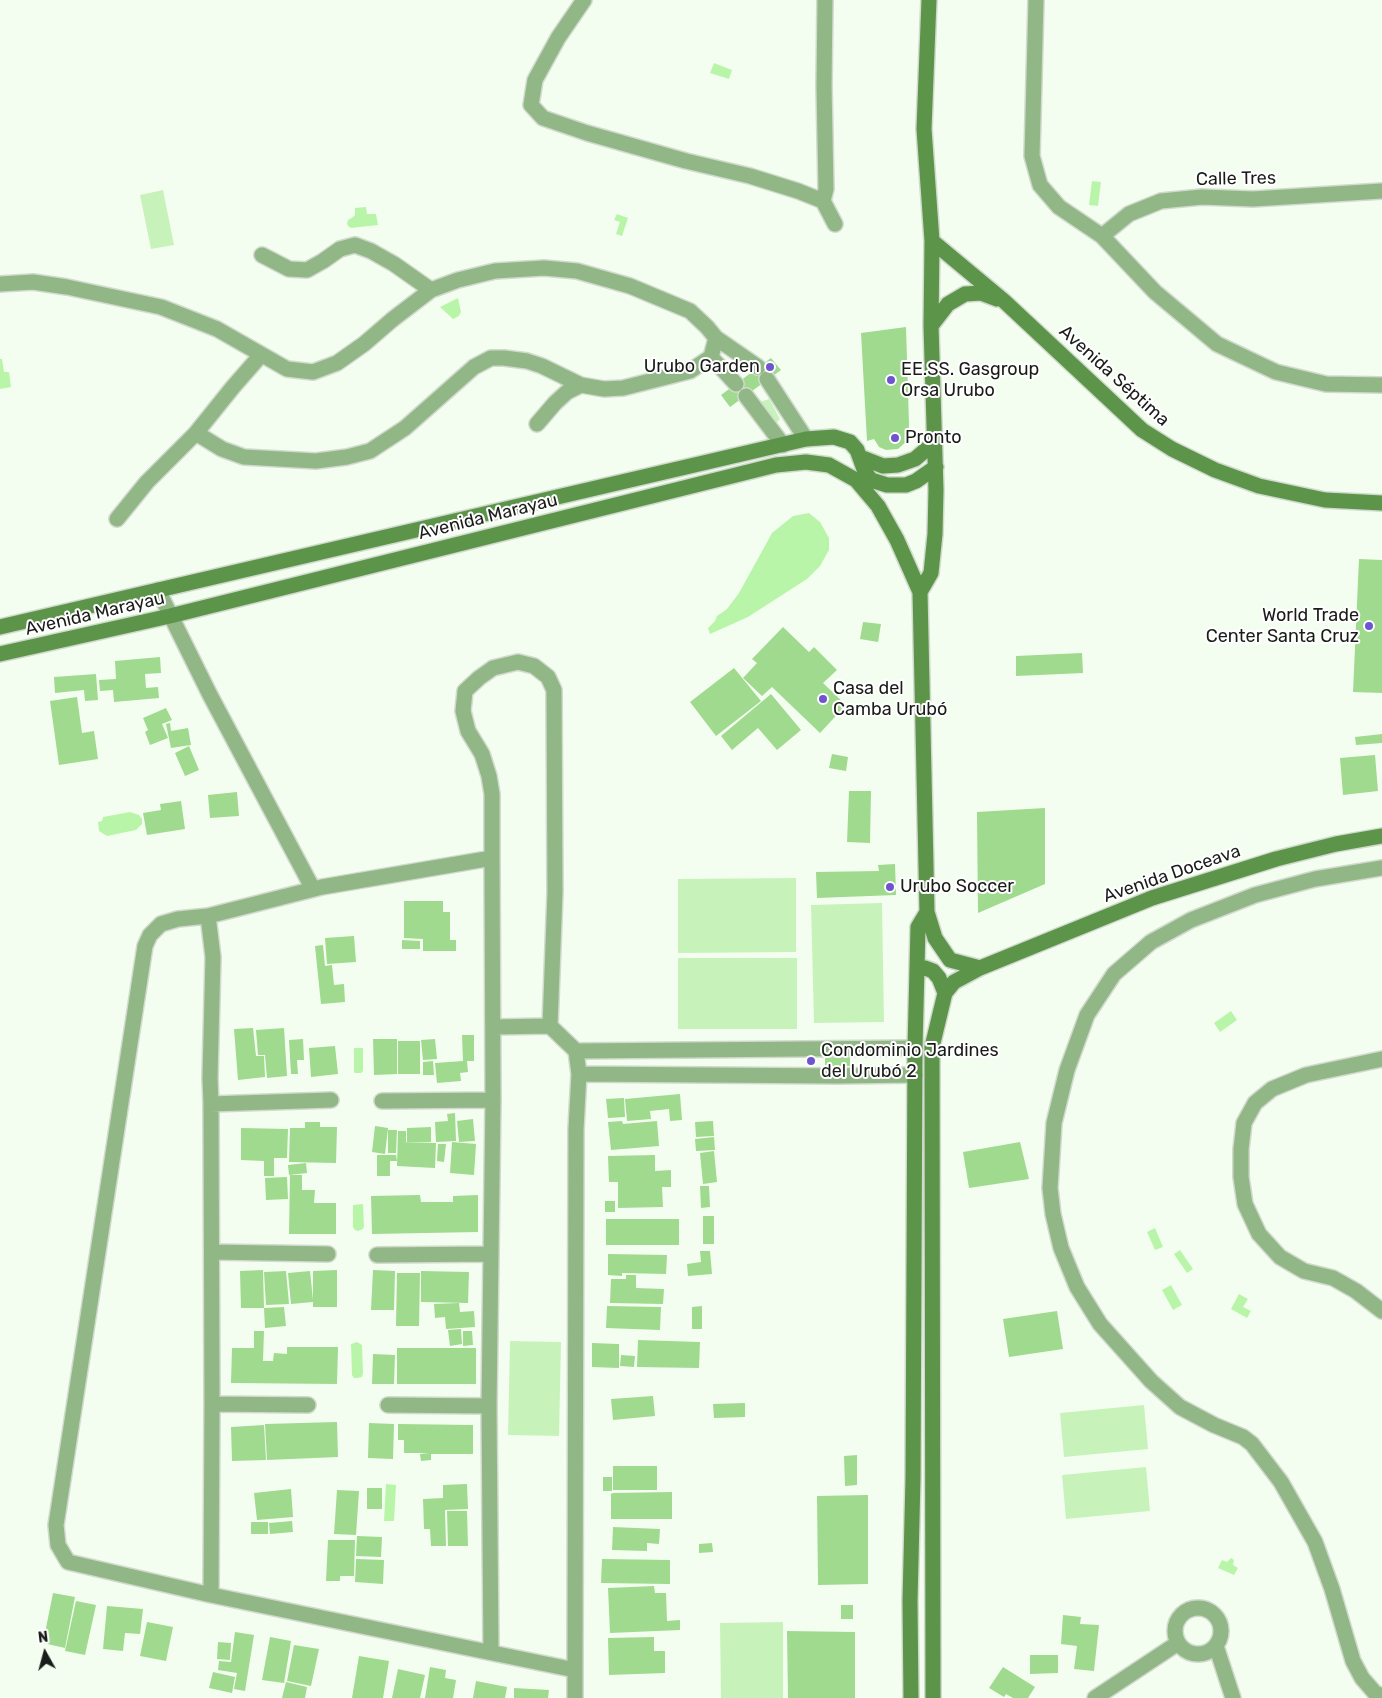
<!DOCTYPE html>
<html>
<head>
<meta charset="utf-8">
<style>
	body { margin:0 }
	#map { position:relative; width:1382px; height:1698px; overflow:hidden; background:#f4fef0; font-family:Rubik,sans-serif }
	canvas { display:block }
	.north { position:absolute; left:20px; top:1628px; width:50px; height:50px; -webkit-text-stroke:4px #fff; paint-order:stroke; rotate:353deg; font-size:14px; font-weight:700; line-height:20px; text-align:center; color:#191c18 }
	.north::after { content:''; display:block; margin:auto; width:18px; height:22px; background:#191c18; clip-path:polygon(50% 0,100% 100%,50% 72%,0 100%) }
</style>
</head>
<body>
<div id="map">
<canvas width="1382" height="1698"></canvas>
<div class="north">N</div>
</div>
<script>
const c = document.querySelector('canvas').getContext('2d');
c.lineJoin = 'round';
function paint(path, color) { c.fillStyle = color; c.fill(path, 'evenodd'); }
const toPath = rows => new Path2D(rows.map(r => 'M' + r).join(''));
function strokePath(path, color, width, dash) { c.strokeStyle = color; c.lineWidth = width; c.lineCap = dash ? 'butt' : 'round'; c.setLineDash(dash || []); c.stroke(path); }
function drawText(font, color, halo, rows, align = 'center') {
  c.font = font + ' Rubik,sans-serif'; c.lineWidth = 4; c.setLineDash([]); c.textBaseline = 'middle'; c.strokeStyle = halo; c.fillStyle = color; for (const [text, x, y, turn = 0] of rows) {
    c.save(); c.translate(x, y); c.rotate((+turn || 0) * Math.PI / 180); c.textAlign = isNaN(turn) ? turn : align; if (halo) c.strokeText(text, 0, 0); c.fillText(text, 0, 0); c.restore();
  }
}
paint(toPath([
	[163,190,174,245,151,249,140,195],
	[769,399,779,417,780,419,776,423,772,423,760,405,760,402],
	[796,878,796,952,678,953,678,879],
	[882,903,884,1022,814,1023,811,905],
	[678,958,797,958,797,1029,678,1029],
	[510,1341,561,1342,559,1436,508,1435],
	[1144,1405,1148,1449,1064,1457,1060,1413],
	[1146,1467,1150,1511,1066,1519,1062,1475],
	[783,1622,783,1698,721,1698,720,1623]
]), '#c7f3bb');
paint(toPath([
	[714,63,732,70,729,79,710,73],
	[1092,181,1101,182,1098,206,1089,205],
	[366,207,367,214,376,214,378,225,351,228,348,226,347,224,348,220,353,217,355,215,355,208],
	[617,214,628,218,622,236,616,234,620,222,614,220],
	[458,298,461,312,459,316,453,319,440,307],
	[0,359,2,359,4,372,9,372,11,387,0,389],
	[809,513,820,522,829,538,829,550,820,566,807,579,748,617,710,634,708,628,715,621,717,616,727,609,739,593,772,533,793,516],
	[130,812,139,815,142,819,142,824,136,830,107,836,99,831,98,822,102,821,103,817],
	[1231,1011,1237,1020,1220,1032,1214,1023],
	[354,1048,363,1048,363,1071,361,1073,355,1073,354,1072],
	[363,1204,364,1226,363,1229,358,1231,355,1230,353,1227,353,1205],
	[1155,1228,1163,1247,1155,1250,1147,1232],
	[1180,1250,1193,1269,1187,1273,1174,1254],
	[1171,1285,1182,1305,1173,1310,1162,1290],
	[1239,1294,1248,1299,1243,1307,1251,1311,1247,1318,1231,1309],
	[357,1342,362,1345,363,1373,362,1377,357,1378,354,1378,352,1375,351,1344],
	[386,1484,396,1485,394,1521,384,1521],
	[1231,1558,1234,1560,1233,1565,1238,1568,1234,1575,1218,1568,1222,1560,1227,1562]
]), '#b9f5a8');
paint(toPath([
	[906,327,909,424,908,440,898,449,886,450,879,447,874,439,867,441,861,333],
	[771,358,781,370,730,407,721,395],
	[1359,559,1382,560,1382,693,1353,692],
	[863,622,881,624,878,642,860,639],
	[783,627,809,652,814,647,837,670,823,683,846,705,820,733,772,687,762,696,743,678,757,663,752,659],
	[1082,653,1083,673,1016,676,1016,656],
	[160,657,161,673,145,674,146,688,158,687,159,698,114,702,113,690,100,691,99,680,116,679,115,661],
	[734,668,761,701,716,736,690,702],
	[96,674,98,700,85,701,84,690,55,693,54,677],
	[771,694,801,730,777,750,758,728,732,750,721,736],
	[77,697,82,733,94,731,98,759,59,765,50,701],
	[166,708,172,720,162,724,168,738,150,745,145,732,148,730,143,718],
	[170,723,171,731,188,728,191,745,171,748,166,724],
	[1382,734,1382,743,1356,745,1355,737],
	[189,746,199,770,185,776,175,753],
	[832,754,848,757,846,771,829,768],
	[1375,755,1378,791,1343,795,1340,758],
	[849,791,871,791,870,843,847,842],
	[237,792,239,816,210,818,208,795],
	[181,801,185,829,147,835,143,813,161,810,160,804],
	[1045,808,1045,884,978,913,977,812],
	[895,864,896,895,817,898,816,872,879,871,878,865],
	[404,901,443,901,443,912,450,912,450,940,456,940,456,951,423,951,423,939,404,938],
	[354,936,356,962,327,964,325,938],
	[402,940,420,941,420,949,402,949],
	[323,945,325,966,332,965,334,985,344,984,345,1002,321,1004,315,946],
	[253,1028,256,1056,264,1056,265,1077,238,1080,234,1029],
	[284,1028,287,1076,267,1078,265,1055,258,1055,256,1030],
	[462,1035,474,1035,474,1061,467,1061,468,1072,460,1073,461,1081,437,1083,435,1063,463,1061],
	[303,1039,304,1060,297,1060,298,1074,291,1074,289,1040],
	[373,1039,397,1039,397,1074,374,1075],
	[435,1039,437,1059,423,1060,421,1040],
	[398,1041,420,1041,420,1074,398,1074],
	[335,1046,338,1074,311,1077,309,1048],
	[825,1056,850,1056,850,1066,825,1066],
	[433,1061,434,1075,423,1075,423,1062],
	[680,1094,682,1120,670,1121,669,1109,650,1111,651,1119,627,1121,625,1099],
	[624,1098,625,1117,608,1118,606,1099],
	[455,1113,456,1141,436,1142,435,1122,448,1121,447,1114],
	[473,1119,475,1141,459,1142,457,1121],
	[622,1121,623,1124,657,1121,659,1146,611,1150,608,1122],
	[713,1121,714,1136,696,1137,695,1122],
	[305,1122,320,1122,320,1127,337,1127,336,1163,289,1162,290,1128,305,1128],
	[375,1126,388,1128,385,1154,372,1152],
	[431,1127,431,1142,407,1142,407,1128],
	[241,1128,288,1129,287,1158,274,1158,274,1176,264,1176,264,1161,241,1160],
	[388,1130,397,1130,396,1153,388,1153],
	[398,1131,406,1131,406,1142,402,1142,436,1143,435,1168,397,1166],
	[714,1137,715,1150,696,1151,695,1139],
	[452,1142,476,1144,474,1175,450,1173],
	[1020,1142,1029,1179,969,1188,963,1152],
	[438,1144,446,1144,444,1162,437,1161],
	[714,1151,717,1182,703,1184,700,1153],
	[377,1155,396,1155,397,1161,390,1161,390,1176,377,1176],
	[655,1155,655,1171,671,1170,671,1187,662,1187,663,1207,618,1208,618,1182,609,1182,608,1156],
	[306,1163,307,1173,289,1175,288,1165],
	[290,1175,302,1175,302,1190,315,1190,314,1203,336,1203,336,1234,289,1234],
	[287,1177,288,1199,266,1200,265,1178],
	[700,1186,709,1186,710,1207,701,1208],
	[420,1195,421,1202,453,1202,453,1196,478,1195,478,1232,372,1234,371,1196],
	[605,1201,615,1201,615,1212,605,1212],
	[703,1216,714,1216,714,1244,703,1244],
	[606,1219,679,1219,679,1245,606,1245],
	[700,1251,710,1251,712,1274,688,1276,687,1264,701,1262],
	[608,1254,667,1255,666,1274,622,1273,622,1276,608,1275],
	[263,1270,264,1308,241,1308,240,1271],
	[337,1270,337,1307,313,1307,313,1302,291,1304,288,1273,310,1271,313,1300,313,1271],
	[373,1270,395,1271,394,1310,371,1310],
	[286,1271,289,1304,266,1305,264,1272],
	[421,1271,469,1272,468,1303,421,1302],
	[397,1273,420,1273,419,1326,396,1326],
	[626,1275,636,1275,636,1288,664,1289,663,1304,610,1303,611,1279,626,1279],
	[459,1303,460,1312,474,1311,475,1327,446,1329,445,1317,435,1318,434,1304],
	[607,1306,661,1307,660,1330,606,1328],
	[702,1306,702,1329,692,1329,692,1307],
	[284,1307,286,1326,265,1328,264,1308],
	[1057,1311,1063,1349,1009,1357,1003,1319],
	[461,1329,462,1344,450,1346,448,1330],
	[254,1331,264,1331,263,1361,273,1361,274,1353,287,1354,287,1347,338,1347,337,1384,231,1383,232,1348,254,1348],
	[463,1331,472,1331,473,1345,463,1346],
	[638,1340,700,1342,699,1368,637,1367],
	[592,1343,619,1344,619,1368,592,1367],
	[397,1348,476,1348,476,1384,397,1384],
	[373,1354,395,1355,394,1384,372,1384],
	[621,1355,635,1356,634,1367,620,1366],
	[653,1396,655,1416,613,1420,611,1399],
	[745,1403,745,1417,714,1418,713,1404],
	[337,1422,338,1457,267,1460,265,1424],
	[369,1423,394,1424,393,1459,368,1458],
	[398,1424,473,1425,473,1454,431,1454,431,1460,421,1461,420,1454,429,1453,404,1453,404,1440,398,1440],
	[264,1425,266,1460,232,1461,231,1427],
	[857,1455,857,1485,845,1486,844,1456],
	[613,1466,657,1466,657,1490,613,1490],
	[603,1477,612,1477,612,1491,603,1491],
	[467,1484,468,1509,445,1510,446,1546,431,1546,430,1529,424,1529,423,1499,443,1498,443,1485],
	[367,1488,382,1488,382,1509,367,1509],
	[291,1489,293,1517,257,1520,254,1493],
	[337,1490,359,1491,356,1535,334,1534],
	[672,1492,672,1519,611,1519,611,1493,612,1494,613,1493],
	[868,1495,868,1584,818,1585,817,1496],
	[447,1511,467,1511,468,1546,448,1546],
	[292,1521,293,1532,270,1534,269,1523],
	[251,1522,268,1522,268,1534,251,1534],
	[613,1527,660,1529,659,1544,647,1543,647,1551,612,1550],
	[357,1536,382,1537,381,1557,356,1556],
	[328,1540,355,1540,354,1576,340,1576,340,1581,326,1581],
	[712,1543,713,1552,699,1553,699,1544],
	[356,1559,384,1560,383,1584,355,1582],
	[602,1559,670,1560,670,1584,601,1583],
	[654,1586,655,1593,666,1593,667,1621,680,1620,680,1630,610,1633,608,1588],
	[53,1593,75,1597,65,1648,43,1643],
	[76,1601,96,1605,85,1655,65,1651],
	[841,1605,853,1605,853,1619,841,1619],
	[107,1606,143,1609,140,1634,125,1633,123,1651,103,1649],
	[1063,1615,1081,1617,1080,1624,1099,1625,1094,1671,1074,1669,1077,1646,1061,1644],
	[147,1622,173,1627,166,1661,140,1656],
	[787,1631,855,1632,855,1698,788,1698],
	[235,1632,254,1635,245,1691,234,1689,237,1673,218,1670,219,1661,231,1662],
	[270,1637,291,1641,284,1683,262,1680],
	[654,1637,654,1651,665,1651,665,1673,609,1675,608,1638],
	[218,1642,231,1643,230,1660,217,1659],
	[294,1645,319,1649,311,1686,287,1681],
	[1030,1655,1058,1655,1058,1673,1030,1674],
	[359,1656,389,1661,383,1698,352,1698],
	[430,1667,446,1670,445,1678,456,1680,453,1698,425,1698],
	[1003,1667,1035,1687,1028,1698,1013,1698,1006,1694,1004,1697,989,1688],
	[398,1669,425,1675,420,1698,392,1698],
	[213,1672,235,1677,232,1693,209,1688],
	[476,1681,507,1687,505,1698,473,1698],
	[286,1682,307,1687,305,1698,282,1698],
	[514,1688,549,1690,548,1698,514,1698]
]), '#9fda8e');
const street = toPath([
	[584,0,558,38,535,80,531,105,543,118,587,133,686,161,750,176,798,191,823,201,835,224],
	[1036,0,1032,156,1040,185,1059,207,1102,236,1155,292,1217,344,1276,372,1326,384,1382,385],
	[823,201,826,189,824,86,825,0],
	[1102,236,1129,214,1161,201,1202,197,1253,199,1382,191],
	[262,255,289,269,307,270,323,261,340,249,355,245,371,251,394,264,431,290],
	[0,284,33,282,67,287,161,307,217,329,287,369,313,372,337,363,364,344,393,319,431,290,458,280,495,271,544,268,577,271,630,286,690,311,707,327,716,338,711,357,690,371,623,388,604,389,581,385,542,366,527,361,504,358,491,358,474,367,405,428,370,451,347,457,316,461,244,457,222,449,196,433],
	[716,338,758,367],
	[711,357,736,384],
	[767,379,806,439],
	[746,396,783,445],
	[537,424,555,403,567,392,581,385],
	[117,519,147,482,196,433,233,387,261,355],
	[158,590,210,695,313,889],
	[492,858,492,794,489,776,482,754,468,731,463,711,465,691,479,678,493,668,518,662,534,666,548,677,554,690,555,892,550,1026],
	[1382,868,1315,879,1255,895,1191,920,1151,942,1114,974,1087,1015,1067,1070,1054,1123,1050,1188,1053,1214,1061,1248,1077,1287,1100,1324,1151,1381,1180,1407,1214,1425,1243,1437,1252,1444,1281,1482,1315,1542,1332,1589,1353,1661,1362,1678,1375,1693,1382,1696],
	[208,916,178,919,161,924,150,935,145,946,56,1525,58,1545,68,1562,211,1595,575,1670,575,1698],
	[493,1027,550,1026,576,1051,579,1074,576,1129,575,1670],
	[576,1051,915,1048],
	[1382,1059,1306,1075,1272,1089,1255,1103,1244,1123,1241,1149,1241,1177,1245,1204,1259,1234,1280,1257,1304,1271,1333,1278,1356,1291,1382,1311],
	[579,1074,838,1076,915,1075],
	[382,1101,493,1100],
	[211,1104,331,1100],
	[212,1252,328,1254],
	[377,1255,491,1254],
	[212,1404,308,1405],
	[388,1405,489,1406],
	[211,1595,212,1404,211,1104,210,1078,213,957,208,916,322,887,492,858,493,1100,489,1406,491,1652],
	'1175 1631a23 23 0 1 1 46 0a23 23 0 1 1-46 0Z',
	[1216,1646,1233,1698],
	[1095,1698,1178,1643]
]);
const secondary = toPath([
	[932,241,1004,301,1142,430,1172,449,1215,470,1259,486,1325,500,1382,503],
	[931,326,948,304,965,294,981,293,997,299],
	[860,457,883,466,898,465,915,459,935,442],
	[0,627,806,439,834,437,850,442,857,450,865,472,871,480,887,485,906,485,916,481,936,467],
	[0,654,170,616,776,465,806,462,829,465,856,480,878,506,897,540,920,592],
	[927,912,935,938,950,960,980,968],
	[918,967,925,968,933,971,939,978,945,993,932,1047,933,1698],
	[945,993,954,982,980,968,1152,898,1276,859,1336,844,1382,836],
	[911,1698,910,1601,913,1478,915,1048,918,927,927,912,920,592,931,573,935,534,936,490,931,326,932,241,924,129,929,0]
]);
strokePath(street, '#d1dacd', 18);
strokePath(secondary, '#d1dacd', 18);
strokePath(street, '#91b786', 15);
strokePath(secondary, '#5c954a', 15);
for (const [x, y, r, color] of [
	[770,367,5,"#6e54ce"],
	[891,380,5,"#6e54ce"],
	[895,438,5,"#6e54ce"],
	[1369,626,5,"#6e54ce"],
	[823,699,5,"#6e54ce"],
	[890,887,5,"#6e54ce"],
	[811,1061,5,"#6e54ce"]
]) { const dot = new Path2D(); dot.arc(x, y, r, 0, 2 * Math.PI); c.fillStyle = color; c.fill(dot); strokePath(dot, '#fff', 2); }
drawText('18px', '#191c18', '#fff', [
	["Calle Tres",1236,179,-1],
	["Avenida Séptima",1114,376,42],
	["Avenida Marayau",488,517,-14],
	["Avenida Marayau",95,614,-13],
	["Avenida Doceava",1172,874,-19]
]);
drawText('18px', '#191c18', '#fff', [
	["Urubo Garden",760,367,"right"],
	["EE.SS. Gasgroup",901,370],
	["Orsa Urubo",901,391],
	["Pronto",905,438],
	["World Trade",1359,616,"right"],
	["Center Santa Cruz",1359,637,"right"],
	["Casa del",833,689],
	["Camba Urubó",833,710],
	["Urubo Soccer",900,887],
	["Condominio Jardines",821,1051],
	["del Urubó 2",821,1072]
], 'left');
</script>
</body>
</html>
